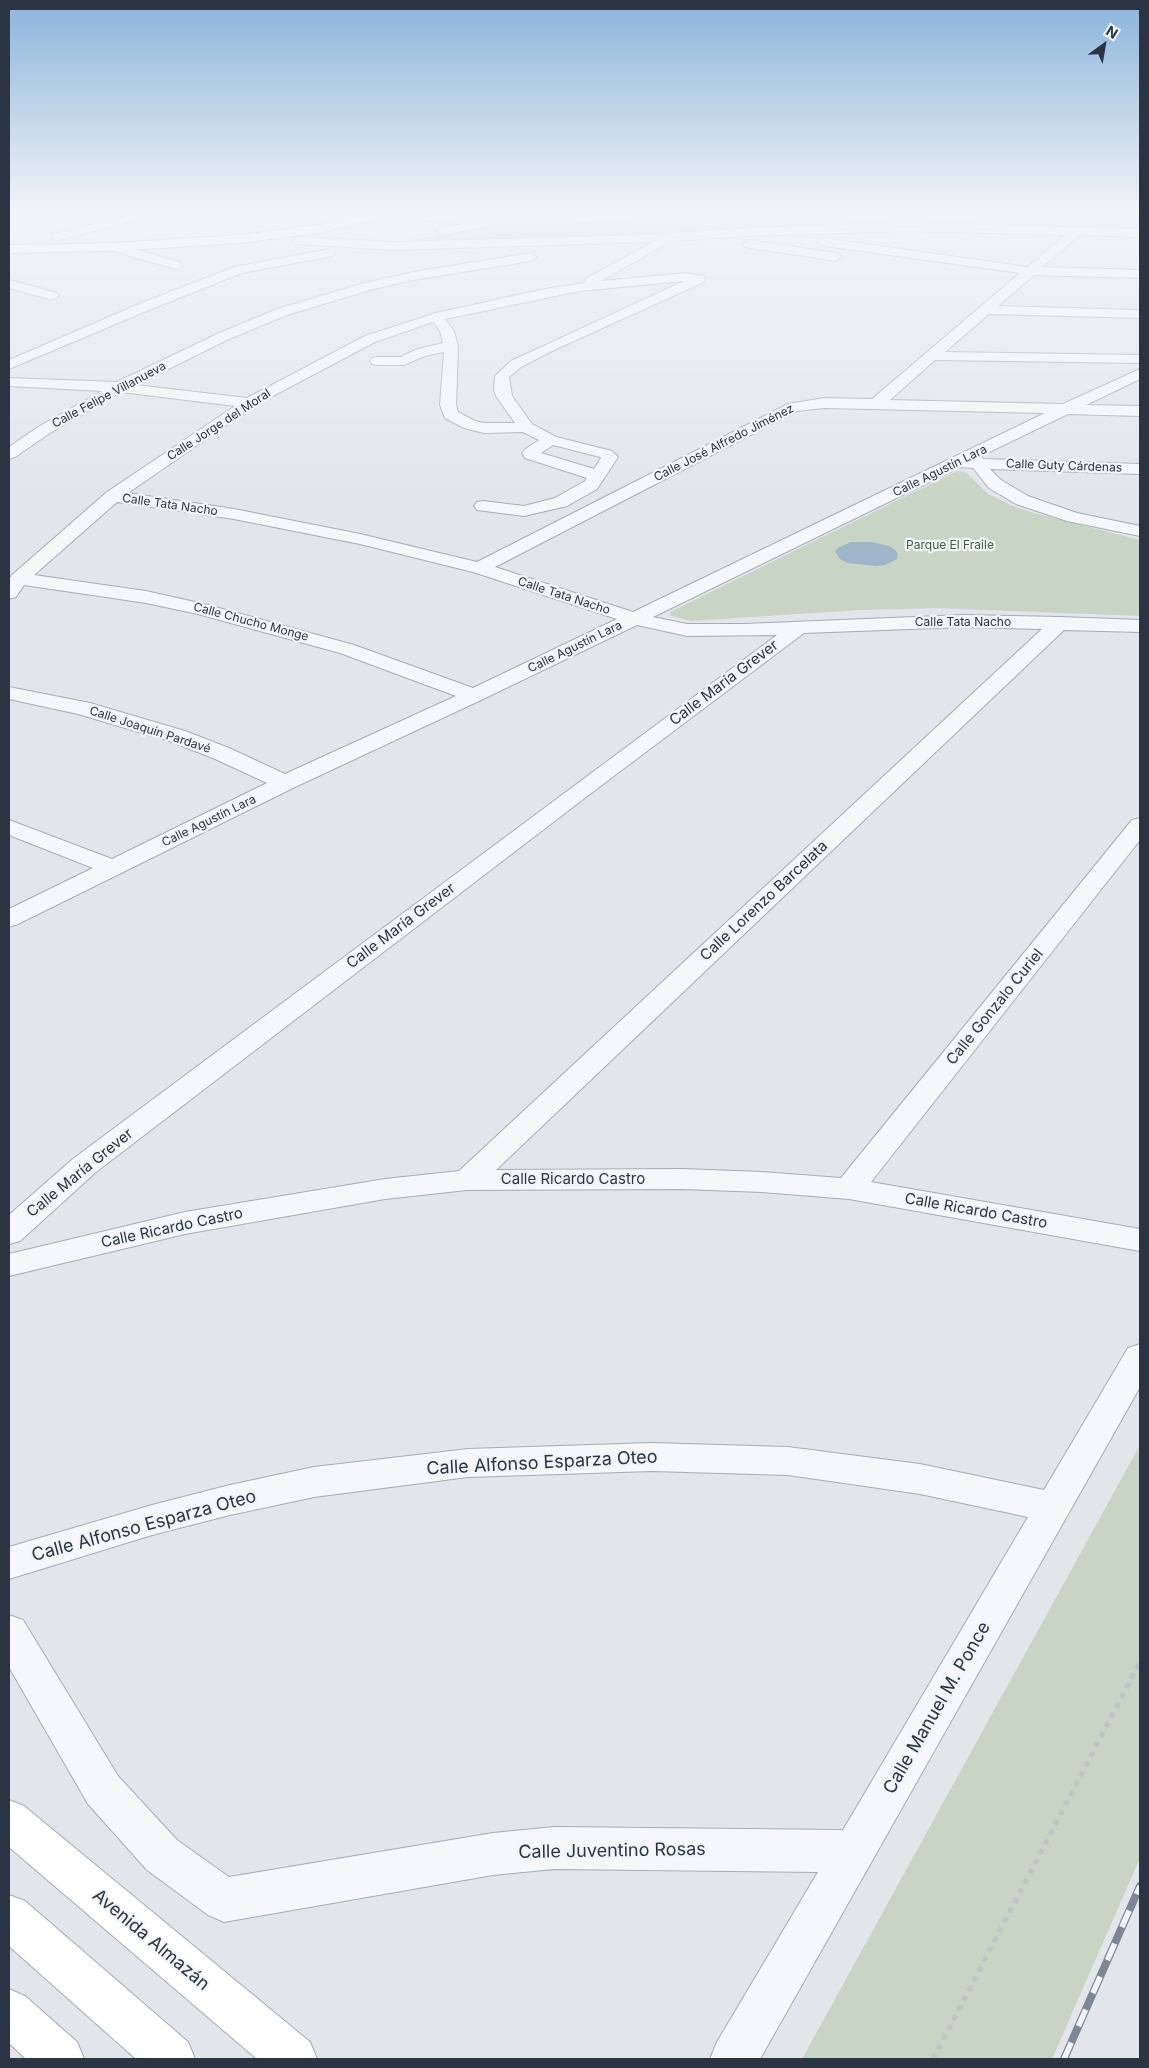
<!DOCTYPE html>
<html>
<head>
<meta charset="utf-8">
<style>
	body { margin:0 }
	#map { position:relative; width:1149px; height:2068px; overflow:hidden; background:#e2e6eb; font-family:Inter,sans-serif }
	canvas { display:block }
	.frame { position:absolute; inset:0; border:10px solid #2a3442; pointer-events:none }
	.north { position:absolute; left:1079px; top:20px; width:50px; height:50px; -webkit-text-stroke:4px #f2f5f8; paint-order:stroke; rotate:32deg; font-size:14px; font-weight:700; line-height:20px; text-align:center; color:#2a3442 }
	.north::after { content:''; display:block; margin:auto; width:18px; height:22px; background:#2a3442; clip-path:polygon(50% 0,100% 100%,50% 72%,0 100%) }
</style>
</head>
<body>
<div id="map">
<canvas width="1149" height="2068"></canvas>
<div class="frame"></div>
<div class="north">N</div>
</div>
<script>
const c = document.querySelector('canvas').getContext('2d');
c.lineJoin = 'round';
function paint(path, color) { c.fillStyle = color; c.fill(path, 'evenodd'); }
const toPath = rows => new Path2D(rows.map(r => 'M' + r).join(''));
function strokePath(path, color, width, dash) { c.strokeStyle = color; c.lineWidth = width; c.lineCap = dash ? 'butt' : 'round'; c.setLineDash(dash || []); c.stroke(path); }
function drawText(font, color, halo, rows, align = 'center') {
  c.font = font + ' Inter,sans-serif'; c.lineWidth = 4.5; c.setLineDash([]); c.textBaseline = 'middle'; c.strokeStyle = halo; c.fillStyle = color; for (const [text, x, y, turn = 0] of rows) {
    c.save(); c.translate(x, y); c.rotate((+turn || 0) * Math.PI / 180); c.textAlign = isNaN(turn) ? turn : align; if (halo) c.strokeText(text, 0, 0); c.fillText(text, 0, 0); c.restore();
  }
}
paint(toPath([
	[674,209,1140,209,1140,229,896,223,651,236,401,241,507,225,618,219],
	[957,471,966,472,988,494,1013,506,1034,513,1140,540,1140,616,937,608,860,610,691,621,671,616,670,612],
	[1140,1445,1140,1858,1052,2059,802,2059]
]), '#c8d4c4');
paint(toPath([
	[851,542,871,542,889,546,895,550,898,554,897,559,885,565,876,566,847,563,840,559,835,551,838,548]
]), '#9eb5ca');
const minor = toPath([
	[20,209,40,209,38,211,9,218,9,212,20,209],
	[154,209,173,209,171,211,57,241,51,237,53,234,154,209],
	[624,209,653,209,647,212,586,222,494,225,443,235,437,231,439,228,468,223,390,218,384,214,390,210,472,216,474,219,469,222,494,217,586,214,624,209],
	[907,223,1140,229,1140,237,1080,235,1042,267,1140,270,1140,278,1034,275,998,306,1140,310,1140,318,989,314,945,352,1140,355,1140,363,935,360,890,400,1063,404,1140,369,1140,379,1086,405,1140,406,1140,416,1068,414,981,456,983,459,1140,464,1140,474,990,469,1001,480,1028,496,1077,513,1140,526,1140,536,1067,521,1016,504,989,488,973,468,960,467,653,617,687,624,744,624,963,615,1060,617,1140,620,1140,632,1064,630,496,1170,682,1169,762,1172,841,1178,1132,820,1140,818,1140,840,871,1182,1140,1229,1140,1251,849,1199,762,1192,682,1189,467,1190,385,1199,185,1234,9,1276,9,1254,185,1212,385,1179,459,1171,1042,629,963,627,804,633,590,794,96,1172,20,1241,9,1244,9,1215,74,1158,777,635,687,636,637,625,481,700,293,788,18,924,9,927,9,909,93,868,9,835,9,820,112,859,267,783,213,758,169,741,78,714,9,699,9,687,90,703,185,731,229,748,285,774,456,696,340,653,198,614,146,603,24,585,16,597,9,599,9,580,12,575,107,492,235,406,121,392,50,433,15,457,9,459,9,447,38,427,102,391,9,386,9,378,117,382,217,334,277,309,361,284,413,272,531,253,537,257,531,261,413,280,370,290,287,315,227,340,136,385,247,398,365,336,436,313,545,289,584,283,585,279,653,242,394,250,295,244,293,241,295,238,299,237,394,242,648,235,748,228,907,223],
	[907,231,1065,235,1028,267,824,238,820,239,818,242,824,246,1020,273,872,399,824,398,788,404,477,562,360,534,234,509,128,493,254,406,375,342,433,322,440,331,443,343,415,350,401,357,377,357,372,358,370,361,372,364,377,365,404,365,425,356,444,352,440,405,445,418,464,428,484,433,523,432,539,440,524,450,522,453,525,458,587,478,585,481,555,498,524,506,483,501,477,502,474,506,477,510,524,516,567,506,597,489,618,457,612,451,556,437,532,424,512,396,509,377,521,367,554,350,704,282,705,279,704,276,686,273,601,281,671,241,748,236,907,231],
	[684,281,511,361,495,376,494,390,496,396,515,423,484,423,475,421,458,412,456,405,458,346,454,331,445,319,580,291,684,281],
	[824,408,1045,413,633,612,495,567,797,411,824,408],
	[553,445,600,457,601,458,594,469,541,453,553,445],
	[117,502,234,519,360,544,473,572,617,619,473,688,354,645,208,605,146,591,34,575,117,502],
	[749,240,836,253,842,257,836,261,745,247,743,244,749,240],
	[113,243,180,262,182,265,176,269,109,250,107,247,109,244,113,243],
	[329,249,335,253,333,256,242,273,149,310,9,369,9,360,139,304,234,267,329,249],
	[9,280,57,293,59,296,52,300,9,288,9,280],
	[1140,1344,1140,1387,760,2059,710,2059,717,2042,818,1872,554,1869,493,1875,224,1922,208,1915,147,1870,88,1804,9,1667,9,1615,23,1620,118,1776,177,1840,229,1877,493,1833,554,1827,843,1830,1028,1517,920,1494,788,1475,652,1471,468,1477,314,1497,230,1515,152,1535,9,1579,9,1547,152,1505,230,1485,314,1467,468,1449,652,1443,788,1447,920,1464,1044,1490,1128,1348,1140,1344]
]);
const major = toPath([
	[392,209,413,209,411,211,324,232,241,243,113,251,9,253,9,245,113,243,241,235,324,224,392,209],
	[9,1800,24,1806,310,2042,317,2059,257,2059,9,1847,9,1800],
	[9,1895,25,1901,188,2042,195,2059,136,2059,9,1946,9,1895],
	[9,1989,25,1996,77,2042,84,2059,26,2059,9,2043,9,1989]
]);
strokePath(minor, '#a7adb5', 2);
strokePath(major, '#a2abb6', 2);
strokePath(toPath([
	[682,212,714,209]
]), '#c0c4c9', 1, [2, 2]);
strokePath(toPath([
	[933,2059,1140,1662]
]), '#c0c4c9', 5, [5.5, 5.5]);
paint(minor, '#f5f7f9');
paint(major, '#fff');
const rail = toPath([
	[1064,2059,1140,1886]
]);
strokePath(rail, '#7c8694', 8);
strokePath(rail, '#f2f5f8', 5.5, [18]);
strokePath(toPath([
	[242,225,251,240]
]), '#c0c4c9', 1, [2, 2]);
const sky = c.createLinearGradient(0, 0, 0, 498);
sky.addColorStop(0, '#8ab4dc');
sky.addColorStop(0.42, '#f2f4f6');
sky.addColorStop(1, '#f2f4f600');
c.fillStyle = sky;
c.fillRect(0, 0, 1149, 498);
drawText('12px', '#2a3442', '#f2f5f8', [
	["Calle Felipe Villanueva",109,395,-28],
	["Calle Jorge del Moral",219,425,-33],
	["Calle José Alfredo Jiménez",724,443,-27],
	["Calle Guty Cárdenas",1064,466,2],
	["Calle Agustín Lara",940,471,-26],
	["Calle Tata Nacho",170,505,8],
	["Calle Tata Nacho",564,596,18],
	["Calle Chucho Monge",251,622,15],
	["Calle Tata Nacho",963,622],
	["Calle Agustín Lara",575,647,-26],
	["Calle Joaquín Pardavé",150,730,18],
	["Calle Agustín Lara",209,821,-26]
]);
drawText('12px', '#405e38', '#f2f5f8', [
	["Parque El Fraile",950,545]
]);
drawText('15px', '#2a3442', '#f2f5f8', [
	["Calle María Grever",724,683,-37],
	["Calle Lorenzo Barcelata",764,901,-43],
	["Calle María Grever",401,926,-37],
	["Calle Gonzalo Curiel",995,1007,-51],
	["Calle María Grever",80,1173,-39],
	["Calle Ricardo Castro",573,1179],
	["Calle Ricardo Castro",976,1211,10],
	["Calle Ricardo Castro",172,1228,-12]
]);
drawText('18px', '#2a3442', '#f2f5f8', [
	["Calle Alfonso Esparza Oteo",542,1463,-3],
	["Calle Alfonso Esparza Oteo",144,1526,-15],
	["Calle Manuel M. Ponce",937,1708,-60],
	["Calle Juventino Rosas",612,1851,-1],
	["Avenida Almazán",151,1940,40]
]);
</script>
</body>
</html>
